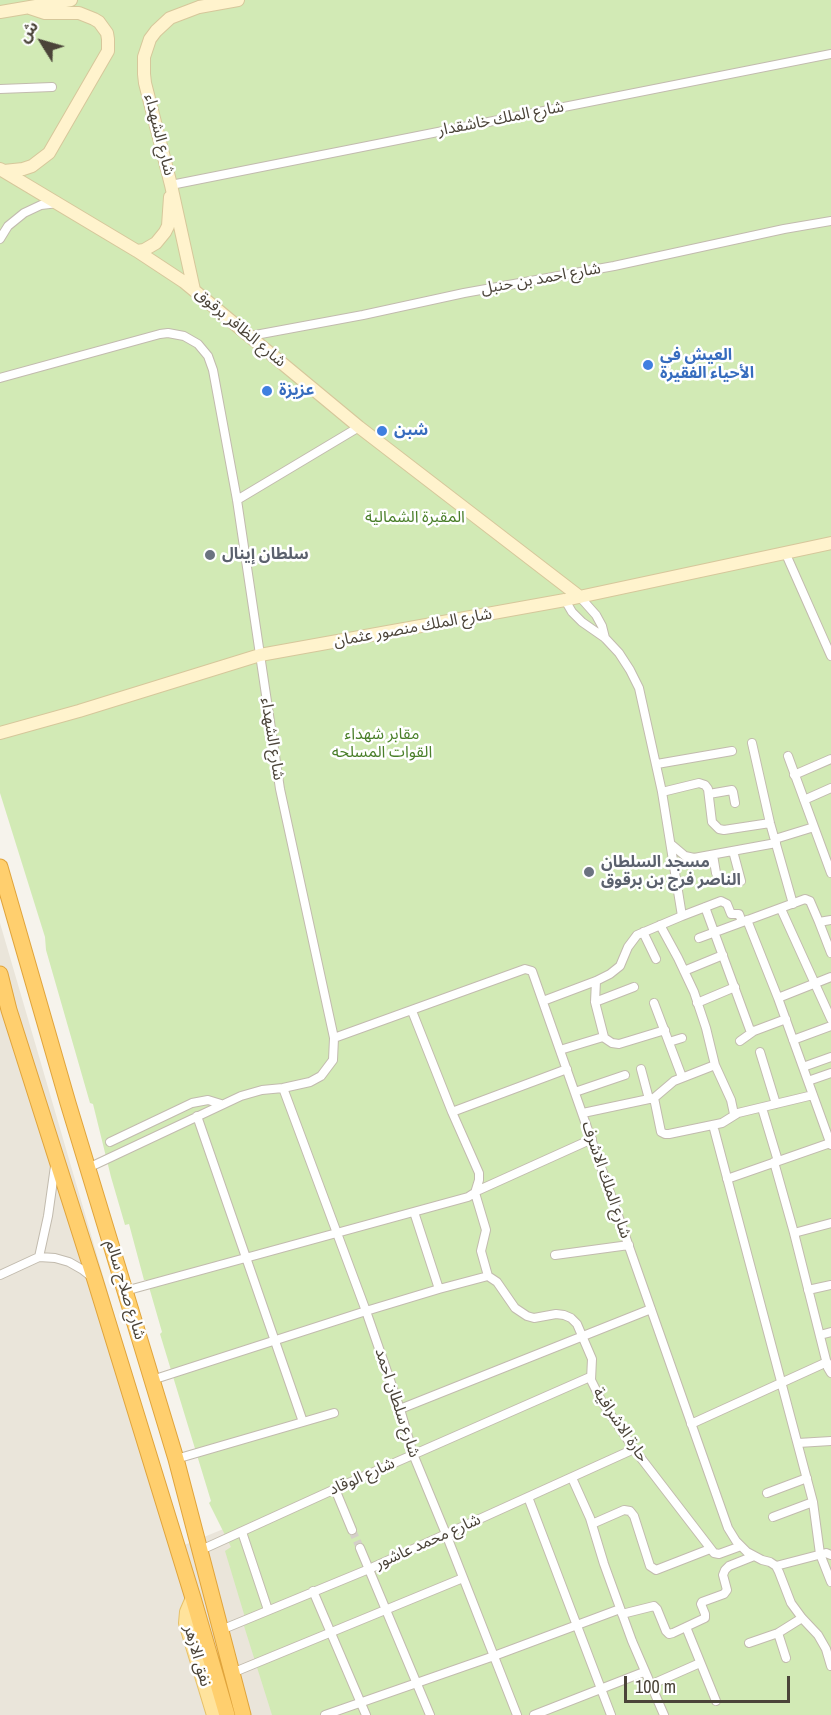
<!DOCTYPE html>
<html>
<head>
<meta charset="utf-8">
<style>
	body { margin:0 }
	#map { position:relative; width:831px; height:1715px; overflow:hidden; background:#f6f3ec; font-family:"Archivo Narrow","Noto Sans Arabic",sans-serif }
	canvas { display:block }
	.north { position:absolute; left:12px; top:12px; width:60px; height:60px; -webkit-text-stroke:4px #fff; paint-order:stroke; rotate:307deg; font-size:16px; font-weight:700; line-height:24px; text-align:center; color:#4b4439 }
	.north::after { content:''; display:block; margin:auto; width:21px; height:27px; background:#4b4439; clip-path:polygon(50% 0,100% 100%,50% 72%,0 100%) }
	.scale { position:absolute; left:624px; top:1676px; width:166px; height:27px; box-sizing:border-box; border:3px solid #4b4439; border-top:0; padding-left:8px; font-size:18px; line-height:21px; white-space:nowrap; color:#4b4439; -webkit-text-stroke:4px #fff; paint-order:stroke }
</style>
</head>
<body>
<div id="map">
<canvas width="831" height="1715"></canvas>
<div class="north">ش</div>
<div class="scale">100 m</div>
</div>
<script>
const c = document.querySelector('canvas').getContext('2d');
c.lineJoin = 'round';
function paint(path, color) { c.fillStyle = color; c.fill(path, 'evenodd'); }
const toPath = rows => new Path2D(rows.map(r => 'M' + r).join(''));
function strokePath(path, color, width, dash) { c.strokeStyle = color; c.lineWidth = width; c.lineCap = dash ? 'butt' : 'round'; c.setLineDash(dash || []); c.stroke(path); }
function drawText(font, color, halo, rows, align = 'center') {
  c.font = font + ' "Archivo Narrow","Noto Sans Arabic",sans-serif'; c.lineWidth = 5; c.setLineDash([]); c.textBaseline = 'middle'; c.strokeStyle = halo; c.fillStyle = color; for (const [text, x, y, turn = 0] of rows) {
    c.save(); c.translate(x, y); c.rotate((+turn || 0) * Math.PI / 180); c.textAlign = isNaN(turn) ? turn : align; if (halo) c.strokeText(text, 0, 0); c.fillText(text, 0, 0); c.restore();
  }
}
paint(toPath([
	[0,923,182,1546,411,1452,831,1715,0,1715]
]), '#eae5da');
paint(toPath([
	[0,0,831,0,831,1715,272,1715,244,1626,247,1624,225,1551,231,1547,209,1503,211,1501,160,1334,162,1332,147,1280,144,1280,129,1224,125,1225,111,1177,93,1104,90,1103,46,950,45,937,0,793]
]), '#d2eab5');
strokePath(toPath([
	[352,1530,360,1548]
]), '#d4d0c8', 8, [8, 4]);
const street = toPath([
	[0,89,52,87],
	[171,185,831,54],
	[0,239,8,226,24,213,41,205,58,203],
	[250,336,363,315,464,293,614,266,784,229,831,221],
	[0,378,160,334,168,333,184,336,198,344,208,356,213,370,237,500,280,789,334,1038,333,1060,321,1076,310,1082,283,1088,262,1090,241,1096,88,1168],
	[237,500,359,427],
	[785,552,831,656],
	[580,597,596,615,602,626,605,638],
	[565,600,572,612,582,622,605,638,619,653,630,670,639,688,662,792,682,916],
	[752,743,770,823,793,904],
	[788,756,831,873],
	[657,764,732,751],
	[794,775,831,759],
	[662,792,699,783,705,785,708,789,712,822,719,829,724,830,770,823],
	[709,794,732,790,733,792,735,803],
	[804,800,831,788],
	[775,839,814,827],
	[672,845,685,856,694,858,776,843],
	[733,851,741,881],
	[713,855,716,873],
	[705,907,750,1030,754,1031,786,1019],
	[781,909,831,1019],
	[747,920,778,998,831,1145],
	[819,922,831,953],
	[660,925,678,958,694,992,706,1028,715,1065,731,1100,734,1114],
	[643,932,656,959],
	[699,938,805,899,810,901,819,922,831,920],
	[684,971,723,955],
	[596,981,595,1002,604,1037],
	[778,998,831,977],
	[543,1001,596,981,610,974,620,966,628,947,637,935,682,916,721,901,727,904,731,914,739,914,742,922],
	[595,1002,634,987],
	[654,1003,682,1077],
	[697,1003,735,987],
	[412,1011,452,1112,479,1173,479,1180,475,1193,486,1230,481,1251,488,1276],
	[334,1038,525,969,532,971,728,1528,736,1541,747,1552,762,1560,770,1562,776,1566,779,1572,791,1603,802,1618,818,1635,826,1649,831,1666],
	[793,1040,831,1026],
	[740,1041,754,1031],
	[669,1042,682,1038],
	[560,1050,603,1037,612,1043,619,1044,665,1030],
	[760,1052,776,1104],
	[803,1067,831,1057],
	[641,1069,649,1099],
	[808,1081,831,1073],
	[283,1088,366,1311,400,1409,413,1454,446,1534,517,1715],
	[575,1092,625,1075],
	[654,1098,661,1132,665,1134,669,1134,722,1123,738,1113,813,1095],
	[762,1108,778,1161],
	[452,1112,567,1069],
	[583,1113,649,1099,654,1098,674,1081,715,1065],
	[197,1116,303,1422],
	[713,1125,813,1502,820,1554,831,1582],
	[110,1142,192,1103,208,1100,221,1104],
	[774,1162,794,1233,828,1368,831,1373],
	[727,1179,830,1143],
	[414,1212,439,1289],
	[794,1233,831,1223],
	[555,1255,629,1245],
	[39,1257,48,1216,55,1166],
	[0,1275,39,1257,55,1258,69,1262,83,1270,92,1277],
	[488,1276,497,1282,515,1308,527,1316,534,1318,556,1314,564,1315,571,1318,577,1324,592,1359,591,1380,602,1402,634,1449,714,1553,719,1554,741,1546],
	[808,1290,831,1285],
	[125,1291,468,1197,479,1190,592,1139],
	[820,1335,831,1332],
	[152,1380,366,1311,439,1289,488,1276],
	[400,1409,651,1309],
	[691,1424,827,1362],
	[798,1443,831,1441],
	[176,1459,334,1413],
	[572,1478,590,1518,604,1564,632,1641,664,1715],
	[335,1489,352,1530],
	[767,1493,807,1478],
	[528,1497,611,1715],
	[773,1517,813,1502],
	[592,1524,624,1510,630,1511,634,1516,650,1566,656,1570,710,1549],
	[242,1532,268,1610],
	[360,1548,430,1715],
	[201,1550,335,1489,590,1377],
	[776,1566,826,1553,831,1555],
	[313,1591,366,1715],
	[622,1614,654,1606,657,1609,666,1631,669,1634,673,1633,705,1618,705,1614,701,1604,702,1602,724,1594,727,1590,723,1575,725,1570,729,1566,754,1556],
	[686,1627,716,1701],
	[221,1630,369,1569,634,1449],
	[778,1633,786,1658],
	[749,1643,778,1633,802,1618],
	[232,1673,463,1578],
	[650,1685,700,1663],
	[325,1715,494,1656,620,1609],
	[534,1715,644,1672]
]);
const secondary = toPath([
	[0,12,71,0],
	[0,169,137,251,184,282,359,427,580,597],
	[4,171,23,169,32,166,49,153,108,51,108,39,107,33,99,22,94,19,79,13,45,13,30,8],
	[137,251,144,250,156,243,165,232,168,226,170,197],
	[194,290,171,185,145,83,144,74,144,57,150,39,156,31,170,18,199,7,238,0],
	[0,733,79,711,260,655,565,600,831,543]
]);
const primary = toPath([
	[193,1598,187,1612,186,1623,214,1715]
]);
const highway = toPath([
	[0,867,68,1103,176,1459,243,1715],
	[0,974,9,1010,95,1280,193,1598,227,1715]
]);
strokePath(street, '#c2bbae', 10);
strokePath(secondary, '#d6c79b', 14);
strokePath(primary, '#e6c16a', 16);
strokePath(highway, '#e0a43c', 17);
strokePath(street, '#fff', 8);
strokePath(secondary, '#fff3cd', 12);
strokePath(primary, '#ffe39c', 14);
strokePath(highway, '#ffcf6e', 15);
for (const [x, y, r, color] of [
	[648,365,6,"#3f7fe0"],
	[267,391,6,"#3f7fe0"],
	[382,431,6,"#3f7fe0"],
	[210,555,6,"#6b7280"],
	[589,872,6,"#6b7280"]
]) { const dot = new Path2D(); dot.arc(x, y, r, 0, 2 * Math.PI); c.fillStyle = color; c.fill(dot); strokePath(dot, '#fff', 2); }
drawText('16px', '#4b4439', '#fff', [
	["شارع الملك خاشقدار",501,119,-11],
	["شارع الشهداء",159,135,76],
	["شارع احمد بن حنبل",541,279,-10],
	["شارع الظافر برقوق",240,328,40],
	["شارع الملك منصور عثمان",413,628,-10],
	["شارع الشهداء",272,739,81],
	["شارع الملك الاشرف",606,1180,71],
	["شارع صلاح سالم",125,1290,73],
	["شارع سلطان احمد",397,1403,72],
	["حارة الاشرافية",620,1425,56],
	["شارع الوقاد",362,1477,-24],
	["شارع محمد عاشور",428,1542,-24],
	["نفق الازهر",197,1656,74]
]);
drawText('bold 16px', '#366cbe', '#fff', [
	["العيش في",660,356],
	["الأحياء الفقيرة",660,374],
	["عزيزة",279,391],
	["شبن",394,431]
], 'left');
drawText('16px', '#4a7f2a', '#fff', [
	["المقبرة الشمالية",415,518],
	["مقابر شهداء",382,735],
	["القوات المسلحه",382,753]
]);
drawText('bold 16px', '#5b616d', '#fff', [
	["سلطان إينال",222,555],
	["مسجد السلطان",601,863],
	["الناصر فرج بن برقوق",601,881]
], 'left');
</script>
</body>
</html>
